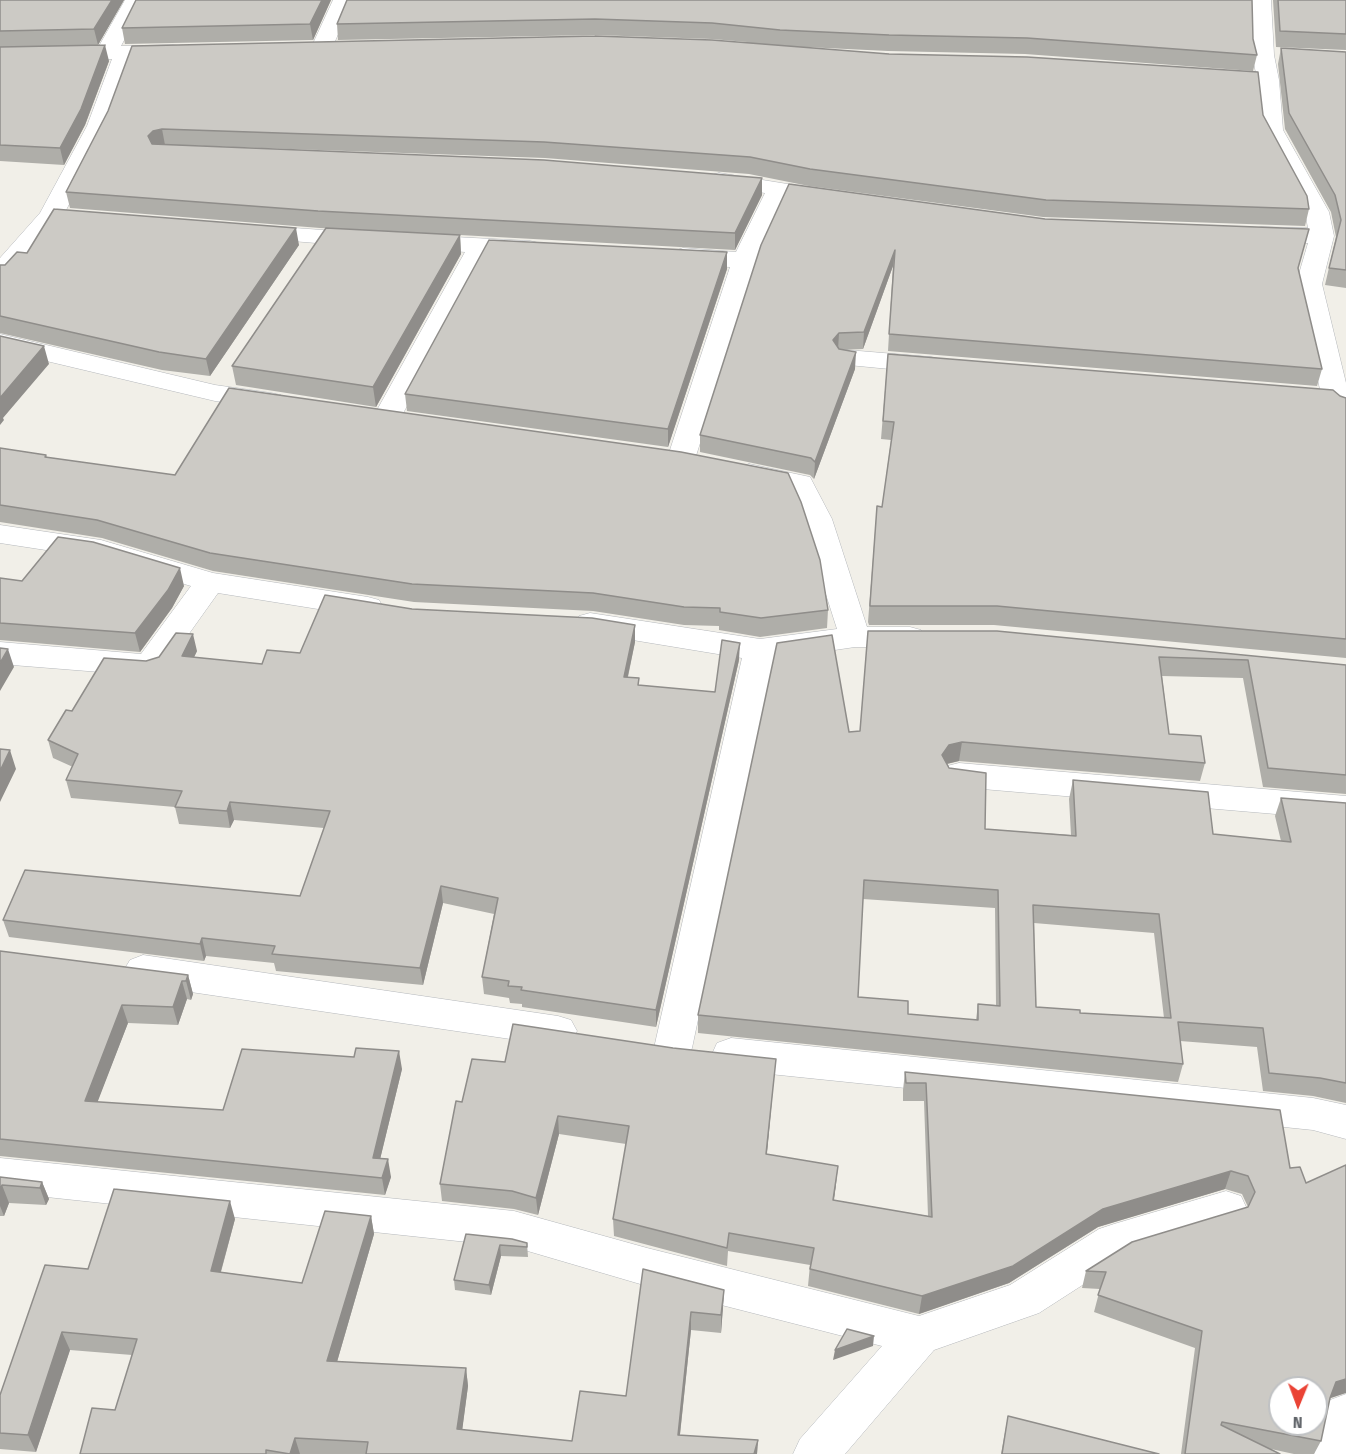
<!DOCTYPE html>
<html>
<head>
<meta charset="utf-8">
<style>
	body { margin:0 }
	#map { position:relative; width:1346px; height:1454px; overflow:hidden; background:#f1efe8; font-family:"Fira Sans Condensed",sans-serif }
	canvas { display:block }
	.north { position:absolute; left:1268px; top:1376px; width:60px; height:60px; box-sizing:border-box; background:#fff; border:2px solid #bfc1c3; border-radius:50%; rotate:181deg; font-size:16px; font-weight:700; line-height:24px; text-align:center; color:#5f6368 }
	.north::after { content:''; display:block; margin:auto; width:21px; height:27px; background:#ea4335; clip-path:polygon(50% 0,100% 100%,50% 72%,0 100%) }
</style>
</head>
<body>
<div id="map">
<canvas width="1346" height="1454"></canvas>
<div class="north">N</div>
</div>
<script>
const c = document.querySelector('canvas').getContext('2d');
c.lineJoin = 'round';
const toPath = rows => new Path2D(rows.map(r => 'M' + r).join(''));
function strokePath(path, color, width, dash) { c.strokeStyle = color; c.lineWidth = width; c.lineCap = dash ? 'butt' : 'round'; c.setLineDash(dash || []); c.stroke(path); }
function paint(path, color) { c.fillStyle = color; c.fill(path, 'evenodd'); }
const street = toPath([
	[125,0,145,0,121,46,173,45,181,46,184,51,181,56,173,57,134,58,109,126,63,216,9,278,0,281,0,258,40,213,87,126,112,59,0,61,0,49,99,46,125,0],
	[333,0,353,0,329,55,321,56,313,55,310,50,333,0],
	[1251,0,1271,0,1274,55,1279,80,1283,130,1329,212,1334,236,1322,284,1346,383,1346,414,1336,412,1322,398,1296,284,1308,243,1261,241,1252,239,1249,234,1252,229,1261,227,1308,228,1305,212,1261,130,1257,86,1213,84,1205,82,1202,77,1205,72,1213,70,1256,73,1252,55,1251,0],
	[719,173,831,191,839,193,843,198,839,203,831,205,787,197,758,260,695,459,691,465,681,468,671,465,667,459,730,267,683,264,674,261,670,256,674,251,683,248,736,252,765,193,711,185,707,180,711,175,719,173],
	[252,225,365,233,374,235,377,240,374,245,365,247,243,237,240,232,243,227,252,225],
	[417,235,530,241,539,243,542,248,539,253,530,255,489,253,400,419,396,425,386,427,376,425,372,419,465,252,408,247,405,242,408,237,417,235],
	[0,334,215,385,271,393,281,395,285,401,281,407,271,409,215,401,0,350,0,334],
	[847,350,931,357,940,359,944,365,940,371,931,373,838,364,834,358,838,352,847,350],
	[749,464,810,477,832,519,867,627,910,627,921,630,926,637,921,644,910,647,855,647,774,659,692,1048,687,1059,673,1064,659,1059,654,1048,742,658,590,633,579,630,574,623,579,616,590,613,760,639,837,629,802,519,789,490,739,479,735,473,739,467,749,464],
	[0,525,101,540,213,573,368,597,379,600,383,607,379,614,368,617,218,593,161,673,150,676,0,664,0,642,141,654,191,586,98,558,0,543,0,525],
	[959,763,1346,796,1346,820,959,787,947,784,942,775,947,766,959,763],
	[143,955,558,1016,571,1020,577,1031,571,1042,558,1046,143,985,130,980,124,970,130,960,143,955],
	[731,1038,1313,1098,1346,1105,1346,1139,1313,1130,731,1070,717,1065,712,1054,717,1043,731,1038],
	[0,1158,514,1211,647,1248,919,1316,1010,1285,1099,1229,1114,1224,1226,1191,1241,1196,1247,1209,1241,1222,1126,1257,1039,1313,934,1350,845,1454,793,1454,800,1439,882,1346,647,1286,514,1247,0,1192,0,1158],
	[1346,1394,1346,1454,1314,1454,1324,1415,1330,1400,1346,1394]
]);
strokePath(street, '#b5b8bc', 1);
paint(street, '#fff');
paint(toPath([
	[0,0,124,0,98,45,14,47,109,61,85,125,64,165,0,161],
	[136,0,331,0,313,40,125,44,122,28],
	[347,0,1253,39,1257,55,1253,71,1025,54,888,51,805,47,1263,115,1309,209,1305,226,1043,217,809,186,749,174,545,158,177,145,762,178,762,195,735,250,460,235,461,254,376,407,236,385,232,366,404,232,320,228,70,208,66,192,108,111,747,42,712,39,595,35,338,40,337,24],
	[1273,0,1346,0,1346,50,1276,47],
	[1281,48,1346,52,1346,288,1325,285,1336,237,1331,212,1285,129,1278,64],
	[1045,219,1309,229,1298,269,1322,369,1317,386,888,351,893,266,863,349,840,350,855,369,814,479,810,475,700,452,700,435,761,245],
	[299,245,210,376,162,370,0,333,0,265,5,265,27,253],
	[727,252,727,269,668,447,407,411,405,394],
	[888,354,1346,398,1346,658,994,625,869,625,868,622,877,506,882,507,891,440,881,439],
	[0,448,46,455,47,457,828,610,827,628,760,637,719,630,719,626,684,625,593,611,414,602,213,571,102,538,0,522],
	[0,578,22,581,184,586,172,608,140,652,0,640],
	[412,609,635,642,628,677,639,685,715,692,739,660,656,1027,522,1007,522,1004,510,1003,509,998,484,994,482,977,494,914,443,903,423,985,276,971,274,963,206,956,204,961,9,937,3,920,300,896,324,828,234,820,230,828,179,824,175,807,71,798,66,780,73,767,53,758,48,740,72,711,146,661,159,657,197,651,194,657,262,664,300,653],
	[868,631,1346,665,1346,794,1263,787,1243,678,1162,676,1169,734,1205,763,1200,781,959,761,947,764,985,829,1071,835,1069,799,1073,780,1213,834,1281,841,1275,816,1281,798,1346,803,1346,1103,1313,1096,1263,1091,1257,1047,1180,1041,1183,1064,1178,1082,698,1033,698,1015,849,732,860,731],
	[863,899,995,908,996,1005,978,1004,976,1020,908,1014,858,997],
	[1034,923,1154,933,1164,1018,1080,1013,1036,1007],
	[0,951,188,975,193,994,191,1000,187,999,178,1025,128,1023,97,1102,223,1110,402,1069,380,1159,391,1177,385,1195,0,1156],
	[505,1062,774,1077,767,1154,836,1184,834,1201,928,1216,924,1101,903,1101,903,1090,905,1072,1290,1168,1306,1183,1329,1399,1321,1441,1314,1454,1294,1454,1271,1449,1280,1454,1181,1454,1195,1348,1094,1312,1100,1289,1082,1288,1086,1271,1248,1207,1242,1194,1225,1189,1098,1227,1009,1283,919,1314,808,1286,810,1265,728,1251,727,1266,614,1236,613,1219,626,1144,559,1134,538,1215,514,1209,442,1201,440,1184,462,1102],
	[0,1177,42,1182,49,1199,46,1205,9,1203,4,1216,0,1216],
	[371,1216,374,1234,337,1362,466,1368,468,1386,462,1430,572,1441,626,1396,643,1269,724,1290,721,1333,691,1330,680,1435,758,1440,757,1454,80,1454,115,1410,132,1355,70,1350,36,1452,0,1449,0,1395,88,1269,235,1219,221,1272,302,1283],
	[466,1234,527,1243,528,1257,501,1256,491,1295,455,1290,454,1280],
	[1008,1416,1159,1454,1001,1454]
]), '#afaea9');
paint(toPath([
	[112,0,124,0,98,45,94,29],
	[322,0,331,0,313,40,310,24],
	[105,45,109,61,85,125,64,165,60,148],
	[162,129,165,145,151,153,148,136,153,131],
	[762,178,762,195,735,250,735,233],
	[296,228,299,245,210,376,206,359],
	[460,235,461,254,376,407,373,387],
	[895,250,893,266,863,349,864,332],
	[727,252,727,269,668,447,668,429],
	[839,333,838,350,833,340],
	[44,346,49,364,3,418,4,420,0,425,0,398],
	[856,352,855,369,814,479,815,462],
	[180,568,184,586,172,608,140,652,135,633],
	[635,625,635,642,624,694,624,677],
	[193,634,197,651,186,674,182,656],
	[740,643,739,660,656,1027,656,1010],
	[8,649,14,667,0,691,0,663],
	[962,742,959,761,946,764,942,755,949,745],
	[10,750,16,769,0,802,0,771],
	[230,802,234,820,230,828,227,811],
	[441,886,443,903,423,985,420,968],
	[202,938,206,956,204,961,200,944],
	[188,975,193,994,191,1000,186,981],
	[182,981,187,999,178,1025,173,1007],
	[122,1005,128,1023,91,1119,85,1101],
	[399,1051,402,1069,376,1176,373,1158],
	[776,1059,774,1077,765,1172,766,1154],
	[558,1116,559,1134,538,1215,536,1198],
	[388,1159,391,1177,385,1195,382,1178],
	[838,1166,836,1184,831,1218,833,1200],
	[1231,1171,1225,1189,1098,1227,1009,1283,919,1314,922,1296,1103,1209],
	[42,1182,49,1199,46,1205,40,1188],
	[2,1185,9,1203,4,1216,0,1206,0,1190],
	[230,1201,235,1219,216,1289,211,1271],
	[371,1216,374,1234,332,1379,327,1361],
	[500,1245,501,1256,491,1295,489,1285],
	[724,1290,723,1308,721,1333,721,1315],
	[691,1312,691,1330,678,1452,678,1435],
	[62,1332,70,1350,36,1452,28,1435],
	[874,1336,873,1346,833,1360,835,1350],
	[466,1368,468,1386,460,1447,457,1429],
	[1346,1379,1346,1393,1328,1399,1336,1382],
	[295,1438,300,1454,290,1454],
	[758,1440,757,1454,754,1454]
]), '#8f8d8a');
const building = toPath([
	[0,0,112,0,94,29,0,31,0,0],
	[136,0,322,0,310,24,122,28,136,0],
	[347,0,1252,0,1253,39,1257,55,1027,38,889,35,780,30,712,23,595,19,337,24,347,0],
	[1278,0,1346,0,1346,34,1280,31,1278,0],
	[595,36,712,40,889,54,1027,57,1258,72,1263,115,1307,196,1309,209,1046,200,810,169,750,157,544,142,162,129,153,131,148,136,152,144,544,160,762,178,735,233,318,211,66,192,108,111,132,46,595,36],
	[105,45,81,109,60,148,0,145,0,47,105,45],
	[1281,48,1346,52,1346,270,1329,268,1341,220,1335,195,1289,113,1281,48],
	[789,184,1045,219,1309,229,1298,268,1322,369,889,334,895,250,864,332,839,333,833,340,839,349,856,352,815,462,811,458,700,435,761,245,789,184],
	[54,209,296,228,206,359,159,352,0,316,0,265,5,265,17,252,27,253,54,209],
	[326,228,460,235,373,387,232,366,326,228],
	[489,240,727,252,668,429,405,394,489,240],
	[0,336,44,346,0,398,0,336],
	[888,354,1333,390,1340,396,1346,398,1346,639,997,606,870,606,870,604,877,506,882,507,894,422,883,421,888,354],
	[229,388,681,452,788,473,801,502,820,560,828,610,761,618,720,612,720,608,684,607,593,593,412,584,210,553,97,520,0,505,0,448,46,455,45,457,175,475,229,388],
	[58,537,93,542,180,568,168,590,135,633,0,623,0,578,22,581,58,537],
	[325,595,412,609,592,618,635,625,624,677,639,678,638,685,715,692,722,640,740,643,656,1010,521,990,522,987,508,986,509,981,482,977,498,898,441,886,420,968,272,954,275,946,202,938,200,944,3,920,25,870,300,896,330,811,230,802,227,811,175,807,182,791,66,780,78,754,48,740,66,710,72,711,104,658,146,661,159,657,176,633,193,634,182,656,262,664,267,650,300,653,325,595],
	[868,631,997,631,1346,665,1346,775,1268,768,1248,660,1159,657,1169,734,1201,736,1205,763,962,742,949,745,942,755,949,768,986,773,985,829,1076,836,1073,780,1208,792,1213,834,1291,842,1281,798,1346,803,1346,1083,1320,1078,1269,1073,1263,1028,1178,1022,1183,1064,698,1015,777,643,832,635,849,732,860,731,868,631],
	[864,880,998,890,1000,1006,978,1004,978,1020,908,1014,908,1001,858,997,864,880],
	[1033,905,1159,914,1171,1018,1080,1013,1080,1010,1036,1007,1033,905],
	[0,648,8,649,0,663,0,648],
	[0,749,10,750,0,771,0,749],
	[0,951,188,975,186,981,182,981,173,1007,122,1005,85,1101,223,1110,242,1049,354,1057,356,1048,399,1051,373,1158,388,1159,382,1178,0,1139,0,951],
	[513,1024,673,1048,776,1059,766,1154,838,1166,833,1200,932,1217,926,1083,906,1083,905,1072,1280,1110,1290,1168,1300,1167,1306,1183,1346,1165,1346,1379,1336,1382,1330,1398,1321,1441,1222,1422,1221,1425,1280,1454,1185,1454,1202,1331,1098,1295,1106,1272,1086,1271,1132,1242,1248,1207,1255,1192,1248,1176,1231,1171,1103,1209,1013,1266,922,1296,810,1269,814,1248,729,1233,727,1248,613,1219,629,1126,558,1116,536,1198,512,1191,440,1184,456,1101,462,1102,472,1059,505,1062,513,1024],
	[1280,1388,1316,1388,1316,1424,1280,1424,1280,1388],
	[0,1177,42,1182,40,1188,2,1185,0,1190,0,1177],
	[114,1189,230,1201,211,1271,302,1283,325,1211,371,1216,327,1361,466,1368,457,1429,572,1441,580,1391,626,1396,643,1269,724,1290,721,1315,691,1312,678,1435,758,1440,754,1454,366,1454,368,1442,295,1438,290,1454,266,1450,266,1454,80,1454,92,1408,115,1410,137,1339,62,1332,28,1435,0,1433,0,1395,45,1265,88,1269,114,1189],
	[466,1234,512,1239,527,1243,527,1247,500,1245,489,1285,454,1280,466,1234],
	[847,1329,874,1336,835,1350,847,1329],
	[1008,1416,1159,1454,1002,1454,1008,1416]
]);
paint(building, '#cccac5');
strokePath(building, '#8f8d8a', 1.5);
</script>
</body>
</html>
